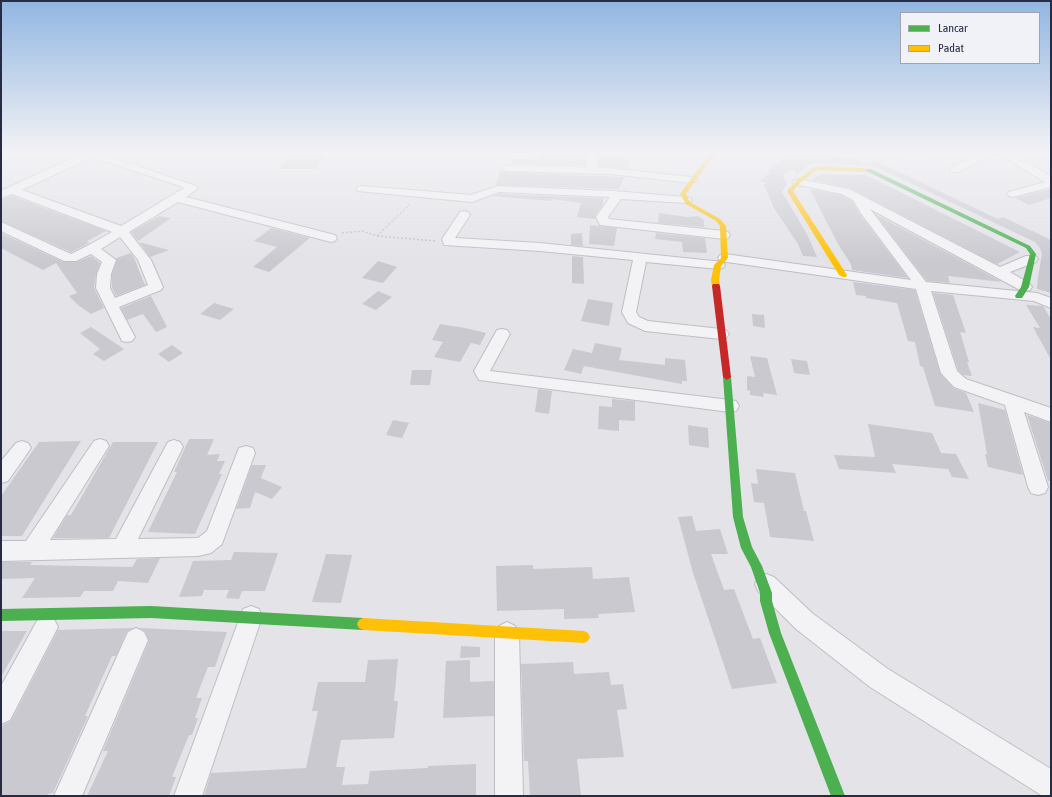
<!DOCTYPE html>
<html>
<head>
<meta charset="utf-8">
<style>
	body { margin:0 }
	#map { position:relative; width:1052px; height:797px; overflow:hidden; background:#e3e3e8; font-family:"Asap Condensed",sans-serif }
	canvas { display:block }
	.frame { position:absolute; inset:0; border:2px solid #272c44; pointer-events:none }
	.legend { position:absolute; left:900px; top:12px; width:140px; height:52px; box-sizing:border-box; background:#f0f2f8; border:1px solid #a0a3b0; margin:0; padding:5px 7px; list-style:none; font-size:12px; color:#272c44 }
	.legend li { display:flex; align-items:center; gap:8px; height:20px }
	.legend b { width:20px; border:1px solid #a0a3b0 }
</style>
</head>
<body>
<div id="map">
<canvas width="1052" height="797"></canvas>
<div class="frame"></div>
<ul class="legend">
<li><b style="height:5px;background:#4caf50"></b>Lancar</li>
<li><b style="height:5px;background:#ffc107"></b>Padat</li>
</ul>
</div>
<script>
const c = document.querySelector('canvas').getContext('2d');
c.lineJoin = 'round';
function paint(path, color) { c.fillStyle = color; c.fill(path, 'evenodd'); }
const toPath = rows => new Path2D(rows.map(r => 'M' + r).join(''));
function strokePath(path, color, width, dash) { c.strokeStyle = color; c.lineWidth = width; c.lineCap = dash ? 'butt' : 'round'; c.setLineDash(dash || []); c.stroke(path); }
paint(toPath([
	[291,151,325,151,316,169,280,169],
	[561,151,587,152,585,165,511,164,513,158,538,160,539,153,560,154],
	[599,154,630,158,627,169,599,166],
	[792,154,829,154,831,157,859,158,864,164,876,161,998,219,1003,217,1051,240,1051,293,1037,289,1038,277,1042,254,1040,248,1035,242,874,166,816,163,810,164,797,174,794,169,783,175,787,184,782,192,807,234,817,257,803,256,798,244,774,208,764,185,767,183,760,181,770,172,767,171],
	[500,170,507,172,624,177,619,189,496,185],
	[820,174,866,175,1020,252,997,264,850,188,812,180],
	[810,189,841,195,852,201,859,213,908,278,852,270,851,264,838,244],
	[1051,189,1051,198,1029,205,1015,198],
	[499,194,604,198,602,206,595,216,595,219,577,217,581,203,552,199,551,201,492,196],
	[12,196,106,231,87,241,89,243,71,252,1,221,1,199],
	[659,213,687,217,698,216,704,220,704,227,658,223],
	[875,214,1002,282,948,276,950,283,927,281],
	[159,216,171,218,138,241,131,232],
	[590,225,617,228,614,246,589,244],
	[271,228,310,238,269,272,253,267,277,247,254,241],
	[1,233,63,262,77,262,91,256,100,263,96,274,94,288,104,308,91,314,78,305,69,296,77,293,56,263,43,270,1,248],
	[582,233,583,246,571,245,571,234],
	[656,233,705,238,707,253,683,252,682,242,655,239],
	[139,242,169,250,150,257],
	[131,253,134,258,145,285,116,296,112,288,112,274,117,260,116,258],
	[572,256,583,257,584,284,572,283],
	[378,261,397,267,383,283,362,278],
	[853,282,915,290,940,373,953,388,966,393,974,412,935,406,923,367,920,366,915,342,908,341,897,303,866,298,866,296,856,295],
	[378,291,392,297,376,310,362,304],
	[933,293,953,295,966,333,960,332,969,362,967,362,972,376,963,375,958,370],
	[151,296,167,327,156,332,143,314,127,320,121,308],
	[588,299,613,303,609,326,581,321],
	[214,303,234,309,220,320,200,314],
	[1026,305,1043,306,1051,319,1051,360,1033,327,1040,328],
	[752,314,764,315,765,328,753,326],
	[440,324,465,328,486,333,480,345,471,343,460,362,434,357,443,342,432,340],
	[91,327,124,349,104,361,93,354,100,349,80,333],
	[595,343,622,348,619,360,665,365,665,358,685,360,687,381,682,381,682,384,584,366,581,374,564,370,573,349,592,353],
	[172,345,183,353,169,362,158,354],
	[750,356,767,358,777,395,763,393,764,397,750,395,750,391,747,390,747,376,755,377],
	[791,359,807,361,810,375,794,373],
	[412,370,432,370,430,385,410,385],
	[538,389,552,391,549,414,535,412],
	[612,399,635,401,635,421,619,420,619,431,598,429,599,406,612,407],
	[978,403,1005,410,1023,475,988,467,985,454,987,454],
	[1027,415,1051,423,1051,481,1048,481],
	[393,420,409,423,402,438,386,435],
	[868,424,932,433,941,453,956,454,969,479,952,477,948,469,892,464,896,473,839,469,834,455,875,457],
	[688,425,708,428,709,448,689,445],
	[189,439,214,439,207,455,220,454,217,461,225,461,219,474,222,474,195,534,148,532,177,472,174,472],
	[81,441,22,536,1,536,1,496,39,442],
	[113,442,158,442,109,538,53,538,67,515,71,515],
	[252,465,266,465,261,478,282,487,272,499,255,492,250,508,236,509],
	[756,469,795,473,804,511,806,511,814,541,770,537,764,503,754,502,751,483,758,484],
	[692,516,696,531,720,529,728,554,711,554,724,590,734,589,753,639,760,638,777,683,732,689,693,573,678,517],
	[234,552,278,553,265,591,242,591,239,599,226,598,229,590,204,590,202,596,179,597,193,561,231,560],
	[326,554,352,555,341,603,312,602],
	[160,558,148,583,118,581,113,591,84,591,80,597,22,598,35,578,1,579,1,562,32,562,30,565,132,567,137,559],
	[533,565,533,569,592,567,593,579,629,577,635,612,598,614,599,618,564,619,564,609,497,611,496,566],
	[133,628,127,631,116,656,112,656,85,716,88,716,53,793,48,794,47,796,1,796,1,729,3,725,11,721,58,630],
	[139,628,227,632,215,667,208,667,196,698,202,698,195,718,198,718,192,735,189,735,172,777,176,777,169,796,87,796,108,751,103,751,149,641,145,631],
	[1,631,27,631,1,677],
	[461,646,480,647,480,657,460,658],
	[398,659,394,701,398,701,394,738,341,740,336,767,345,767,342,785,368,784,370,771,428,768,428,766,476,764,476,796,204,796,211,773,306,768,318,711,312,711,318,682,365,682,368,660],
	[470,660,470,682,494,681,494,716,443,718,446,661],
	[573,662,574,674,609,672,611,685,623,684,627,709,617,710,624,757,577,759,581,796,530,796,528,761,524,761,521,664]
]), '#c9c9cf');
const street = toPath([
	[87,151,101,151,100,153,196,186,198,188,196,190,186,197,335,235,337,238,335,241,331,242,178,202,129,232,151,260,163,287,161,290,119,307,135,337,132,341,127,342,122,341,96,288,97,274,102,262,91,254,76,261,64,261,1,231,1,222,71,254,87,246,112,232,12,194,1,198,1,191,87,151],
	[92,157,183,187,184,188,121,226,22,190,92,157],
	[120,237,138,260,148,285,115,298,110,288,111,274,116,260,101,249,120,237],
	[589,151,596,151,598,153,597,167,692,177,698,180,692,183,610,174,507,171,502,168,507,165,586,167,589,151],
	[911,151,924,151,915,156,910,153,911,151],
	[985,151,1008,151,1051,176,1051,187,1013,197,1009,196,1007,194,1009,192,1045,182,996,152,959,172,951,172,950,170,951,168,985,151],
	[798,179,849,189,1000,267,1026,256,1036,256,1038,259,1036,262,1010,272,1030,284,1032,287,1030,290,1025,291,1020,290,870,209,926,282,1037,293,1051,298,1051,308,1034,301,931,291,957,371,966,379,1051,408,1051,422,1024,412,1048,487,1045,493,1038,495,1031,493,1028,487,1005,405,954,387,941,373,916,289,720,261,718,258,720,255,725,254,911,280,860,212,853,200,842,194,794,184,792,182,798,179],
	[362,186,471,195,498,186,613,191,686,197,690,198,692,200,690,202,686,203,621,199,608,217,609,219,724,231,728,232,730,235,728,238,724,239,600,225,596,217,610,197,499,192,472,202,358,191,356,189,358,187,362,186],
	[464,211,468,212,470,215,455,238,540,243,723,262,725,265,723,268,718,269,646,262,636,312,639,317,648,321,721,329,726,330,729,334,726,338,721,339,645,331,628,323,622,312,633,260,540,251,444,245,442,239,460,212,464,211],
	[502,329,507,330,510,334,490,371,730,400,736,401,739,406,736,411,730,412,479,380,474,371,497,330,502,329],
	[100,439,106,441,109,446,50,540,116,539,168,442,174,440,180,442,183,447,138,539,198,538,207,531,237,453,239,448,246,446,253,448,255,453,222,544,211,553,198,556,1,561,1,541,26,541,94,441,100,439],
	[22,441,28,443,31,448,8,481,1,483,1,461,16,443,22,441],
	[766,574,774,577,812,613,888,669,1051,769,1051,796,1041,795,870,687,796,629,758,591,755,584,758,577,766,574],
	[251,606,259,609,262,617,202,796,174,796,240,617,243,609,251,606],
	[46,615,54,619,58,627,10,720,1,724,1,686,38,619,46,615],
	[507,622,515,626,519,634,523,796,495,796,495,634,499,626,507,622],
	[136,628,144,632,148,640,82,796,54,796,128,632,136,628]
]);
strokePath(street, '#bebfc4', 2);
strokePath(toPath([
	[342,233,362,231,377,236,410,204],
	[377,236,436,241]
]), '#c1c2c9', 1.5, [2, 2]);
paint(street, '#f3f3f5');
paint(toPath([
	[862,169,871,169,1030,246,1036,254,1029,287,1022,298,1016,298,1015,296,1021,287,1030,254,1026,248,868,172,862,171,862,169],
	[727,374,731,377,743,517,752,547,762,566,772,593,772,601,781,633,845,796,831,796,769,633,760,601,760,593,751,567,741,548,733,517,723,377,727,374],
	[151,606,363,618,367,620,369,624,367,628,363,630,151,618,1,621,1,609,151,606]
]), '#4caf50');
paint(toPath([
	[714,151,720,151,708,163,686,194,690,202,720,219,726,226,728,258,721,266,719,280,720,286,716,288,712,286,711,280,714,265,721,258,720,226,716,221,686,204,680,194,704,161,714,151],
	[816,166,864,168,867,170,864,172,817,170,800,183,793,191,847,275,846,277,843,277,839,275,787,191,796,181,816,166],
	[363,618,584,631,588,633,590,637,588,641,584,643,363,630,359,628,357,624,359,620,363,618]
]), '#ffc107');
paint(toPath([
	[713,284,719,284,720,286,731,377,727,380,723,377,712,286,713,284]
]), '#c62828');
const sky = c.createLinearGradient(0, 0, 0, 262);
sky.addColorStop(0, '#91b6e1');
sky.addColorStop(0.58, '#f2f2f5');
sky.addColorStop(1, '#f2f2f500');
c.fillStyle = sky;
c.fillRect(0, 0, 1052, 262);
</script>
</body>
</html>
